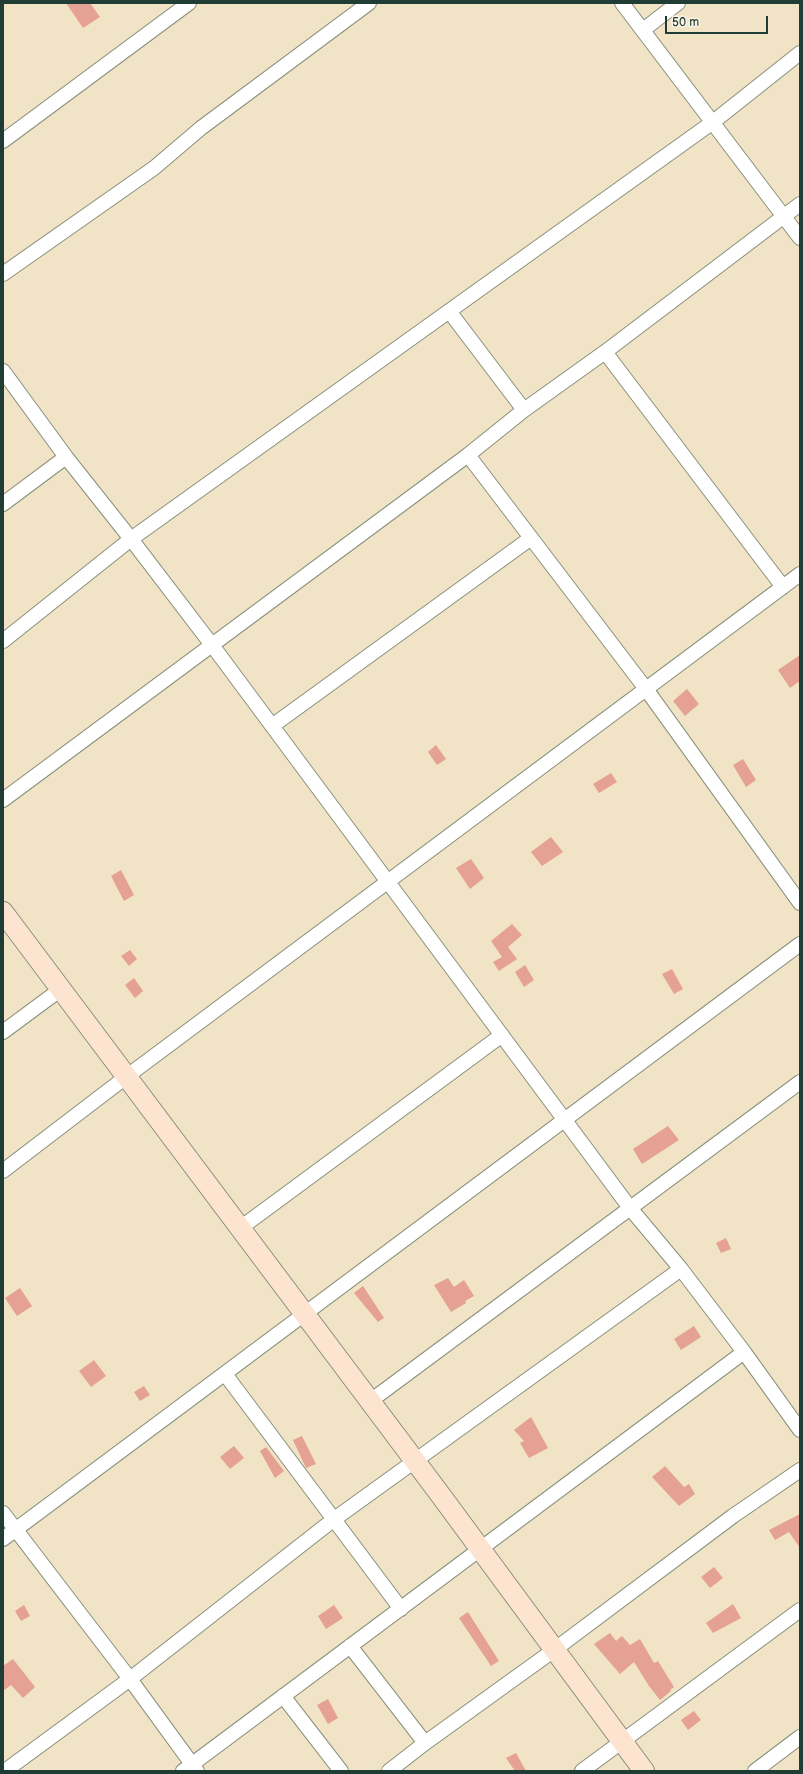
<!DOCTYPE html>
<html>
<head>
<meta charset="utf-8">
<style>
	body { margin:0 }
	#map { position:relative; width:803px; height:1774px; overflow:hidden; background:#f1e3c5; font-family:"Balsamiq Sans",sans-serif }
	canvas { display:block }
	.frame { position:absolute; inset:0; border:4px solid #1f3d34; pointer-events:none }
	.scale { position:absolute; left:665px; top:16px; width:103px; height:18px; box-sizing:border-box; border:2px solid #1f3d34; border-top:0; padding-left:5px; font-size:12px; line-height:14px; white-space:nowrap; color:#1f3d34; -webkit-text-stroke:3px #fcf5e5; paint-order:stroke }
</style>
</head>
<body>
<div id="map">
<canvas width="803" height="1774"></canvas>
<div class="frame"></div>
<div class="scale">50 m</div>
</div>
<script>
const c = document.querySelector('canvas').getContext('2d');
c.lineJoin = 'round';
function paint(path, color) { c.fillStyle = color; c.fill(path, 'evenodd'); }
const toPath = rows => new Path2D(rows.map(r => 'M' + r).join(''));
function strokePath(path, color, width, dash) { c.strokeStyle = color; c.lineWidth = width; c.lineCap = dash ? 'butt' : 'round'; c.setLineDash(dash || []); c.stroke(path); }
paint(toPath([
	[66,3,90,3,100,17,83,28],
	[800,655,800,681,790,688,778,670],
	[687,689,699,704,685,716,673,701],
	[436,745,446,759,437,765,428,752],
	[743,759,756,780,746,787,733,765],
	[611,773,617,782,599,793,593,784],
	[551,837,563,852,542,866,531,852],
	[471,859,484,878,470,889,456,868],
	[121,870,134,895,124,901,111,876],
	[512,924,522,935,508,947,517,959,499,971,493,962,502,957,491,941],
	[130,950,137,959,129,966,121,956],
	[525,965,534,980,524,987,515,972],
	[672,969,683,989,674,994,662,974],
	[134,978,143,991,135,998,125,985],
	[668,1126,679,1140,642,1164,633,1149],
	[726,1238,731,1249,721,1253,716,1243],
	[448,1278,454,1287,464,1280,474,1296,465,1301,466,1303,451,1312,434,1285],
	[363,1286,384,1318,378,1322,354,1293],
	[20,1288,32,1306,17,1316,5,1298],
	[694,1326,701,1337,681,1350,674,1339],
	[94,1360,106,1376,91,1387,79,1371],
	[144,1386,150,1395,140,1401,134,1392],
	[531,1417,548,1448,529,1458,520,1443,524,1441,514,1430],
	[302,1436,316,1464,306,1468,293,1440],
	[234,1446,244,1458,230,1469,220,1457],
	[266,1447,284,1471,275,1478,260,1451],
	[665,1466,684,1487,689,1484,695,1494,679,1506,652,1477],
	[800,1514,800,1548,789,1532,775,1540,769,1530],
	[714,1567,723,1578,710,1588,701,1577],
	[733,1604,741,1618,713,1633,706,1623],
	[24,1605,30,1616,21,1621,15,1611],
	[334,1605,343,1618,326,1629,318,1616],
	[468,1612,499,1661,491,1666,459,1618],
	[610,1633,616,1641,622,1636,630,1645,640,1639,654,1663,658,1661,674,1687,670,1690,671,1691,660,1700,649,1686,634,1662,620,1674,594,1644],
	[13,1659,35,1687,23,1698,11,1685,3,1691,3,1666],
	[328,1699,338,1718,328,1724,317,1705],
	[694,1711,701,1720,688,1730,681,1720],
	[516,1753,526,1771,515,1771,506,1758]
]), '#e4a194');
const street = toPath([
	[622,3,800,238],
	[643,30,678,3],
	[3,141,189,3],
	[3,274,154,168,201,128,369,3],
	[449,311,524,410],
	[605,352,783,587],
	[3,371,66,457,131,539,212,645,630,1208,681,1269,744,1352,800,1430],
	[468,455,646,689,800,903],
	[3,504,66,457],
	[3,641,131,539,713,122,800,53],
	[272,726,531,538],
	[3,800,468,455,524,410,605,352,800,204],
	[3,1032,61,989],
	[3,1171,126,1077,800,574],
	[239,1229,502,1035],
	[225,1374,401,1609],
	[369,1402,800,1082],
	[3,1513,130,1679,197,1771],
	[3,1539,800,944],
	[350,1646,425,1743],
	[283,1696,341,1771],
	[5,1771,130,1679,333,1520,681,1269],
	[183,1771,744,1352],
	[389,1771,425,1743,554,1650,733,1516,800,1470],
	[582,1771,800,1610],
	[755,1771,800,1737]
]);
const secondary = toPath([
	[3,912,442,1497,644,1771]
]);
strokePath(street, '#88907c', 16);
strokePath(secondary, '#88907c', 22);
strokePath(street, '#fff', 14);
strokePath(secondary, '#fde4d1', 20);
</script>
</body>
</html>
